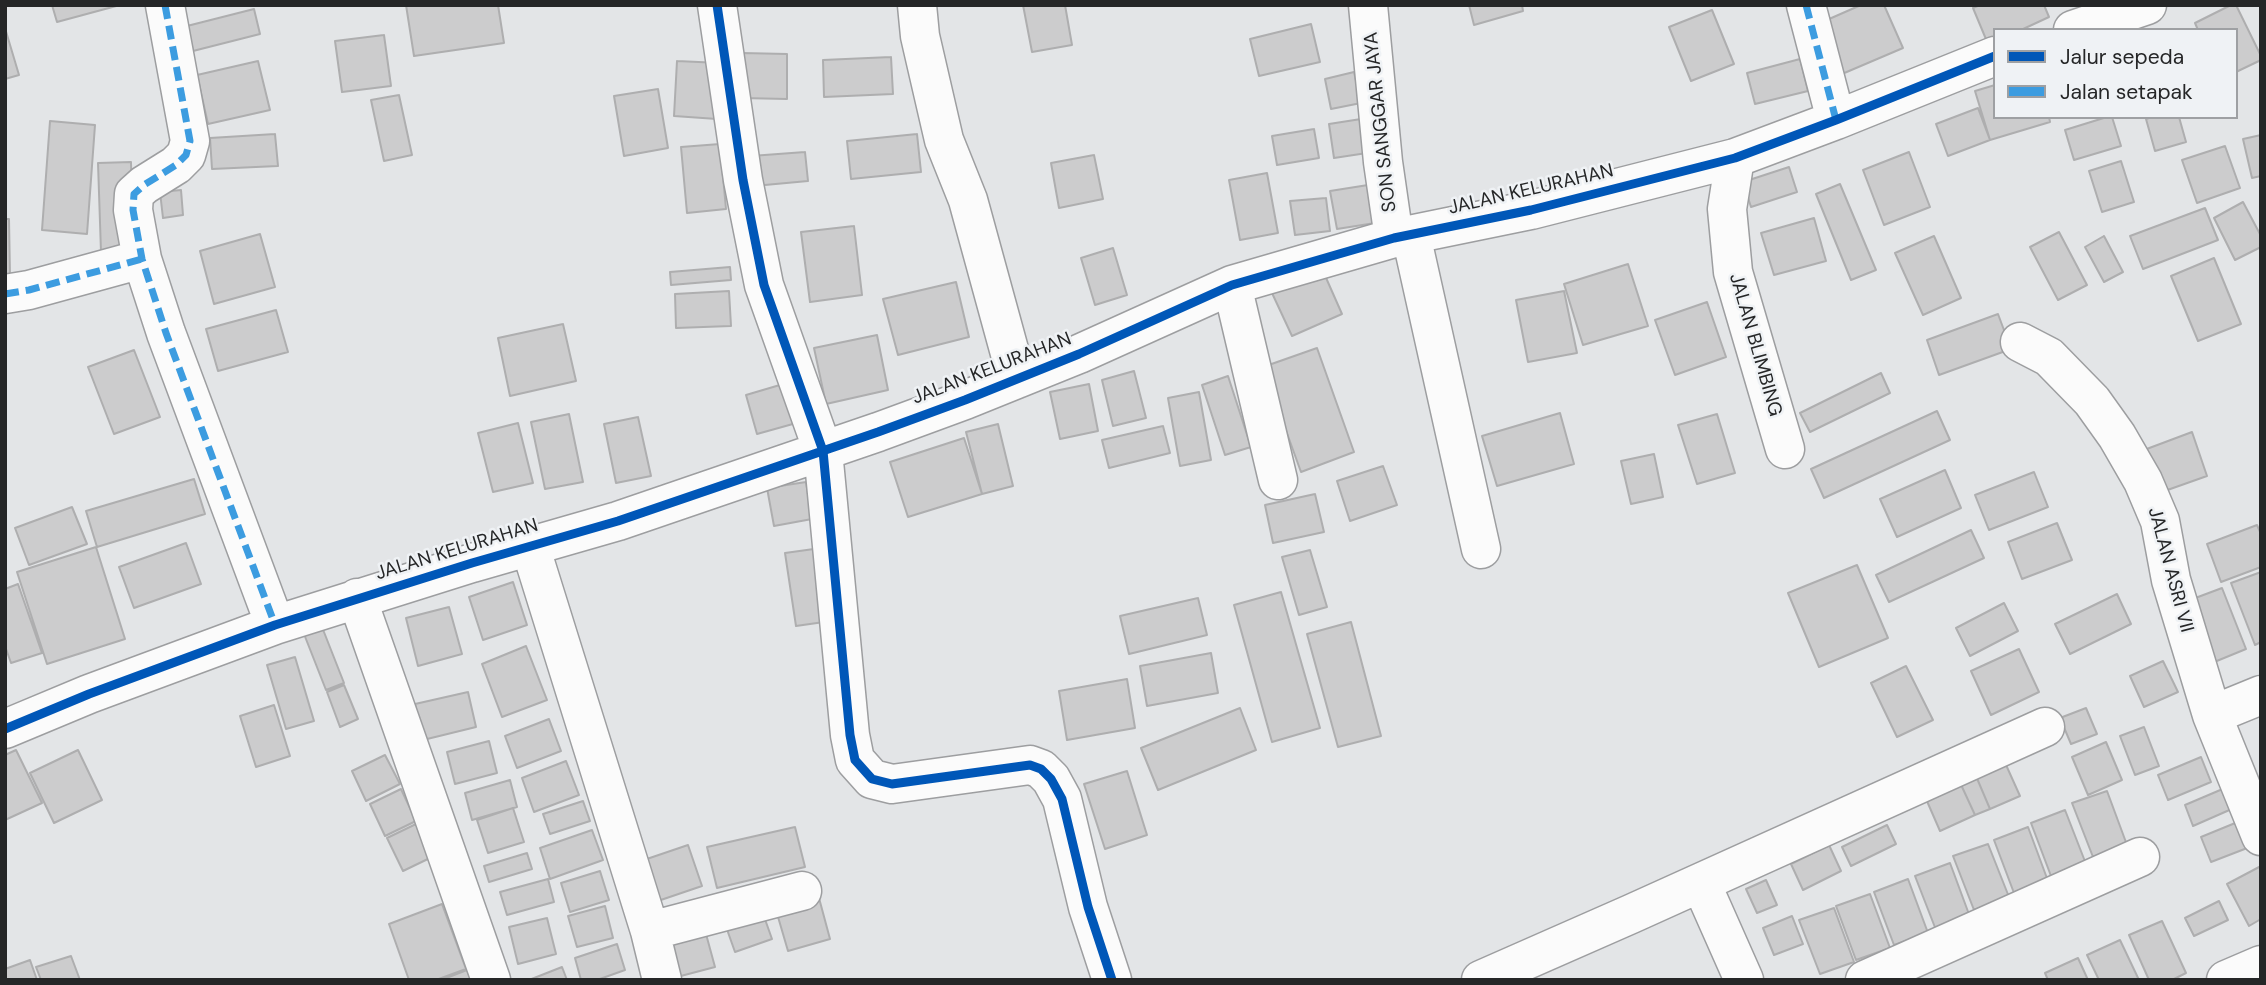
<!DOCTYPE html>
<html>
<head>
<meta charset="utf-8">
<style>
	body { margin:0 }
	#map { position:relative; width:2266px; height:985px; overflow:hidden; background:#e3e5e7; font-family:"DM Sans",sans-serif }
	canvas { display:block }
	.frame { position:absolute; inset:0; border:7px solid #252627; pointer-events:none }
	.legend { position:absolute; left:1993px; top:28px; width:245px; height:91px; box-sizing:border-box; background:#eff2f5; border:2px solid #9ea0a3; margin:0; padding:9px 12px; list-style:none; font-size:21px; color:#252627 }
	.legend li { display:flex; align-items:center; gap:14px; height:35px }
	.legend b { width:35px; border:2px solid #9ea0a3 }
</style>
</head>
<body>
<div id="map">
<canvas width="2266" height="985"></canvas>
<div class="frame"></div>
<ul class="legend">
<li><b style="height:9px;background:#0057b8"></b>Jalur sepeda</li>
<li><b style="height:9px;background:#3c9ce0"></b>Jalan setapak</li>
</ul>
</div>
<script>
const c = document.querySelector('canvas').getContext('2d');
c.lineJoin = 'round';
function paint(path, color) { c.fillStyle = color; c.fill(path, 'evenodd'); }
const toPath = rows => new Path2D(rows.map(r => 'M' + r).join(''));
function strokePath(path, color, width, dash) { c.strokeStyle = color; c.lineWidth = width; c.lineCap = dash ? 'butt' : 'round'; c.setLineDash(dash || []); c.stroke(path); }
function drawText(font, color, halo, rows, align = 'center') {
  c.font = font + ' "DM Sans",sans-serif'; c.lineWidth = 5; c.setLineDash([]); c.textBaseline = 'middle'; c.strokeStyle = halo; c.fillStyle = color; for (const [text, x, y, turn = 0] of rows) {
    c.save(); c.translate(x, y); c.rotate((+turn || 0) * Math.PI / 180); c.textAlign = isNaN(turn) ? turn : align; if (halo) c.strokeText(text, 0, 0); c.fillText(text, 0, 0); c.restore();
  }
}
const building = toPath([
	[52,5,120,5,57,22,52,5],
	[406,5,498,5,504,43,414,56,406,5],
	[1023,5,1065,5,1072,45,1032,52,1023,5],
	[1469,5,1522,5,1523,11,1474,25,1469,5],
	[1861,5,1884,5,1903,48,1842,74,1820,23,1861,5],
	[1980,5,2044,5,2049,17,2021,30,1995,30,1995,41,1988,44,1973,8,1980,5],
	[2231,5,2236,5,2261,56,2261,60,2236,72,2236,30,2198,30,2195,23,2231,5],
	[254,9,260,34,193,51,187,26,254,9],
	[1712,10,1734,64,1691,81,1669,27,1712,10],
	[1311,24,1320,62,1259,76,1250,39,1311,24],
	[5,28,19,75,5,79,5,28],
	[384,35,391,86,342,92,335,41,384,35],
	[742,53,787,54,787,99,741,98,742,53],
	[891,57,893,94,824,97,823,60,891,57],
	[1800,59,1808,91,1755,104,1747,73,1800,59],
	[258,61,270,110,208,124,197,75,258,61],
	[677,61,720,63,717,119,674,116,677,61],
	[1354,72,1361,103,1331,109,1325,79,1354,72],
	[1995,85,1995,117,2049,117,2050,122,1990,140,1975,91,1995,85],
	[658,89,668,148,624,156,614,96,658,89],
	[399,95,412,155,384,161,371,100,399,95],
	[1978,108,1990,140,1948,156,1936,124,1978,108],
	[2107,117,2112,117,2121,146,2074,160,2065,130,2107,117],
	[2152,117,2179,117,2186,142,2155,151,2146,119,2152,117],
	[1361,119,1367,153,1334,158,1329,124,1361,119],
	[50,121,95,125,87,234,42,230,50,121],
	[1314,129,1319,158,1277,165,1272,136,1314,129],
	[275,134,278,166,212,169,210,138,275,134],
	[917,134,921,172,851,179,847,141,917,134],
	[2261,135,2261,176,2252,178,2243,139,2261,135],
	[720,144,726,209,687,213,681,147,720,144],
	[2225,146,2240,188,2197,203,2182,160,2225,146],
	[805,152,808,181,754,186,751,156,805,152],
	[1909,152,1930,207,1884,225,1863,170,1909,152],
	[1094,155,1103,199,1059,208,1051,163,1094,155],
	[2121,161,2134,202,2102,212,2089,171,2121,161],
	[131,162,133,251,101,252,98,163,131,162],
	[1789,167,1797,192,1751,207,1743,182,1789,167],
	[1267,173,1278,233,1240,240,1229,180,1267,173],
	[1840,184,1876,270,1851,280,1816,194,1840,184],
	[1368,185,1375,223,1337,229,1330,191,1368,185],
	[181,190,183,215,163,218,160,192,181,190],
	[1326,198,1330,231,1295,235,1290,201,1326,198],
	[2243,202,2261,236,2261,247,2235,260,2214,218,2243,202],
	[2205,208,2218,240,2143,269,2130,236,2205,208],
	[1814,218,1826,261,1774,275,1761,233,1814,218],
	[5,219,9,219,10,276,5,276,5,219],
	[854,226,862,295,810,302,801,232,854,226],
	[2059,232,2087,285,2058,300,2030,247,2059,232],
	[260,234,275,287,214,304,200,251,260,234],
	[1934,236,1961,298,1923,315,1895,253,1934,236],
	[2104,236,2123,272,2104,282,2085,247,2104,236],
	[1113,248,1127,295,1095,305,1081,258,1113,248],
	[2214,258,2241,324,2198,341,2171,276,2214,258],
	[1628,264,1648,326,1583,345,1564,284,1628,264],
	[730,267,731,280,671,285,670,272,730,267],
	[1323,271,1342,314,1292,336,1272,293,1323,271],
	[956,282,969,337,898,355,883,299,956,282],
	[729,291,731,326,676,328,675,294,729,291],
	[1564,291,1577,353,1528,362,1516,300,1564,291],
	[1707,302,1726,357,1675,375,1655,320,1707,302],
	[276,310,288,352,218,371,206,329,276,310],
	[1998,314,2011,349,1939,375,1927,340,1998,314],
	[563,324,576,381,510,396,498,338,563,324],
	[877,335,888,390,826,404,814,348,877,335],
	[1317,348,1354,452,1301,472,1263,367,1317,348],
	[134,350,160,417,114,434,88,367,134,350],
	[1134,371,1146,418,1113,426,1102,380,1134,371],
	[1881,373,1890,393,1810,432,1800,413,1881,373],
	[1228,376,1251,447,1225,455,1202,385,1228,376],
	[790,382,800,422,757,434,746,395,790,382],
	[1089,384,1098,431,1060,439,1050,392,1089,384],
	[1199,392,1211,460,1180,466,1168,398,1199,392],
	[1937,411,1950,440,1824,498,1811,469,1937,411],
	[1560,413,1574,464,1497,486,1482,436,1560,413],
	[569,414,583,482,545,489,531,422,569,414],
	[1717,414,1735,473,1697,484,1678,425,1717,414],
	[638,417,651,476,616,483,604,424,638,417],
	[518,423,533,483,493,492,478,433,518,423],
	[998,424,1013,486,982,494,966,432,998,424],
	[1163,426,1170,453,1109,468,1102,440,1163,426],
	[2192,432,2207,476,2159,493,2144,450,2192,432],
	[964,438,982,494,908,517,890,462,964,438],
	[1654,454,1663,497,1631,504,1621,461,1654,454],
	[1383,466,1397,505,1350,521,1337,481,1383,466],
	[1945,470,1961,508,1897,537,1880,499,1945,470],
	[2034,472,2048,507,1989,530,1975,495,2034,472],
	[194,479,205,514,97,547,86,511,194,479],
	[806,482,812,519,774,526,767,488,806,482],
	[1315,494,1324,532,1273,543,1265,505,1315,494],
	[72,507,87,544,29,565,15,528,72,507],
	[2057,523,2072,560,2022,579,2008,542,2057,523],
	[2257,525,2261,534,2261,567,2221,582,2207,544,2257,525],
	[1971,530,1984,558,1889,602,1876,575,1971,530],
	[186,543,201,584,134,608,119,567,186,543],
	[96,547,125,639,47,664,17,572,96,547],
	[821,548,831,621,796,626,785,553,821,548],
	[1310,550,1327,607,1299,615,1282,557,1310,550],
	[1857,565,1888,638,1819,667,1788,593,1857,565],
	[2261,572,2261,642,2255,645,2231,583,2261,572],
	[513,582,527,625,483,640,469,597,513,582],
	[18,584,42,653,11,663,5,646,5,589,18,584],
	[2222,588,2246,649,2207,665,2182,603,2222,588],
	[1281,592,1320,728,1272,742,1234,605,1281,592],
	[2117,594,2131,624,2070,654,2055,624,2117,594],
	[1198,598,1207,635,1129,654,1120,616,1198,598],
	[2004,603,2018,631,1970,656,1956,628,2004,603],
	[449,607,462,654,418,666,406,618,449,607],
	[1351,622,1381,736,1338,747,1307,634,1351,622],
	[322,627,344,683,326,690,304,634,322,627],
	[526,646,547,700,502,717,482,664,526,646],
	[2019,649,2039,692,1991,715,1971,671,2019,649],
	[1211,653,1218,693,1147,706,1140,666,1211,653],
	[295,657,314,721,286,729,267,665,295,657],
	[2163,661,2178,692,2144,707,2130,676,2163,661],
	[1906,666,1933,720,1897,737,1871,683,1906,666],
	[1127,679,1135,728,1067,740,1059,691,1127,679],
	[344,685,358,719,340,727,327,692,344,685],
	[468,692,476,727,423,740,415,704,468,692],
	[274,705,290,756,256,767,240,716,274,705],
	[1240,708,1256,750,1158,790,1141,748,1240,708],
	[2086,708,2097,734,2071,744,2060,718,2086,708],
	[549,719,561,751,517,768,505,736,549,719],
	[2144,727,2159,766,2135,775,2120,736,2144,727],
	[489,741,497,773,455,784,447,752,489,741],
	[2106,742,2122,780,2088,795,2072,757,2106,742],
	[16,750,42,803,5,820,5,755,16,750],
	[78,750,102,800,54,823,30,773,78,750],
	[385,755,400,784,366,801,352,771,385,755],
	[2002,756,2020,796,1990,809,1973,769,2002,756],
	[2201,757,2211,782,2168,800,2158,775,2201,757],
	[566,761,579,795,534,812,522,778,566,761],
	[1973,769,1990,809,1975,815,1957,776,1973,769],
	[1127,771,1147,835,1105,849,1084,784,1127,771],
	[1957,776,1975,815,1940,831,1923,792,1957,776],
	[510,780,517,807,472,820,465,793,510,780],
	[2225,788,2234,808,2193,826,2185,805,2225,788],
	[401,789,416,821,385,836,370,804,401,789],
	[2107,791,2127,845,2093,857,2072,803,2107,791],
	[583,801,590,821,550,834,543,814,583,801],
	[513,808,524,842,488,853,477,820,513,808],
	[2065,810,2086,864,2051,876,2031,823,2065,810],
	[2245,819,2255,845,2211,862,2201,837,2245,819],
	[416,824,432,857,403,871,387,838,416,824],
	[1887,825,1896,844,1851,866,1842,847,1887,825],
	[795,827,805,867,717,888,707,847,795,827],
	[2028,827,2048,881,2014,893,1994,840,2028,827],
	[592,830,603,860,550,879,540,848,592,830],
	[1988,844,2009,897,1974,910,1953,856,1988,844],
	[688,845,702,886,652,903,638,862,688,845],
	[1829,845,1841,871,1803,890,1791,864,1829,845],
	[527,853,532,869,489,882,484,866,527,853],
	[1950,863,1970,917,1936,930,1915,876,1950,863],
	[2261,866,2261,919,2249,926,2227,884,2261,866],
	[600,871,609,900,570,912,561,883,600,871],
	[548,879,554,902,507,915,500,892,548,879],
	[1908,879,1928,933,1894,945,1874,892,1908,879],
	[1766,880,1777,905,1757,913,1746,889,1766,880],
	[1870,894,1890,948,1856,960,1836,906,1870,894],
	[819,898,830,939,788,951,776,910,819,898],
	[2219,901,2228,920,2194,936,2185,918,2219,901],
	[442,904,466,969,436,980,409,980,389,924,442,904],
	[605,906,613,938,577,947,568,916,605,906],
	[761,908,772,939,735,952,724,921,761,908],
	[1834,908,1854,962,1820,974,1799,920,1834,908],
	[1792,916,1803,944,1774,955,1763,928,1792,916],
	[547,918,556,954,518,964,509,927,547,918],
	[2162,921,2186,973,2172,980,2149,980,2129,935,2162,921],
	[706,934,715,967,677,977,667,943,706,934],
	[2120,940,2139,980,2099,980,2087,955,2120,940],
	[617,944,625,970,597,980,581,980,575,958,617,944],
	[71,956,80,980,41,980,36,967,71,956],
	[2078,958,2088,980,2048,980,2045,973,2078,958],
	[30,960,37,980,5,980,5,969,30,960],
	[562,967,567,980,529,980,562,967],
	[467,970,471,980,441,980,467,970]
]);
paint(building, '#cccccd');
strokePath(building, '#aeaeaf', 2);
const minor = toPath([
	[165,5,190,141,186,155,176,165,144,185,134,194,133,210,142,259,166,333,275,625],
	[717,5,743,180,764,285,823,451,850,735,855,760,872,779,892,784,1030,765,1041,769,1051,779,1062,799,1088,907,1112,980],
	[917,5,920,36,944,140,968,200,1017,379],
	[1368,5,1383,162,1394,238],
	[1806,5,1836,120],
	[2073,30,2147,5],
	[1735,158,1727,209,1733,272,1785,449],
	[1411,235,1481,549],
	[1232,285,1278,480],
	[5,294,29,290,142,259],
	[2020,342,2049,357,2092,401,2117,436,2143,481,2160,521,2171,580,2212,715,2261,836],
	[530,546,650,931,662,980],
	[357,598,491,980],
	[2212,715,2261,695],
	[5,729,89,694,275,625,472,563,618,521,878,432,965,400,1079,354,1232,285,1394,238,1531,210,1735,158,1836,120,1995,56],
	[1701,883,1744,980],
	[650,931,802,891],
	[1481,980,1631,914,2045,727],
	[1865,980,2140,857],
	[2226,980,2261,965]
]);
strokePath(minor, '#9d9ea0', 41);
strokePath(minor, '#fbfbfb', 38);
strokePath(toPath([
	[165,5,190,141,186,155,176,165,144,185,134,194,133,210,142,259,166,333,275,625],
	[1806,5,1836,120],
	[5,294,29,290,142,259]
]), '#3c9ce0', 7, [14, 7]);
strokePath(toPath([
	[717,5,743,180,764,285,823,451,850,735,855,760,872,779,892,784,1030,765,1041,769,1051,779,1062,799,1088,907,1112,980],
	[5,729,89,694,275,625,472,563,618,521,878,432,965,400,1079,354,1232,285,1394,238,1531,210,1735,158,1836,120,1995,56]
]), '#0057b8', 9);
drawText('19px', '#252627', '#eff2f5', [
	["SON SANGGAR JAYA",1381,122,-96],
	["JALAN KELURAHAN",1531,190,-13],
	["JALAN BLIMBING",1755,345,74],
	["JALAN KELURAHAN",992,369,-21],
	["JALAN KELURAHAN",457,550,-17],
	["JALAN ASRI VII",2170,570,75]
]);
</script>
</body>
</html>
